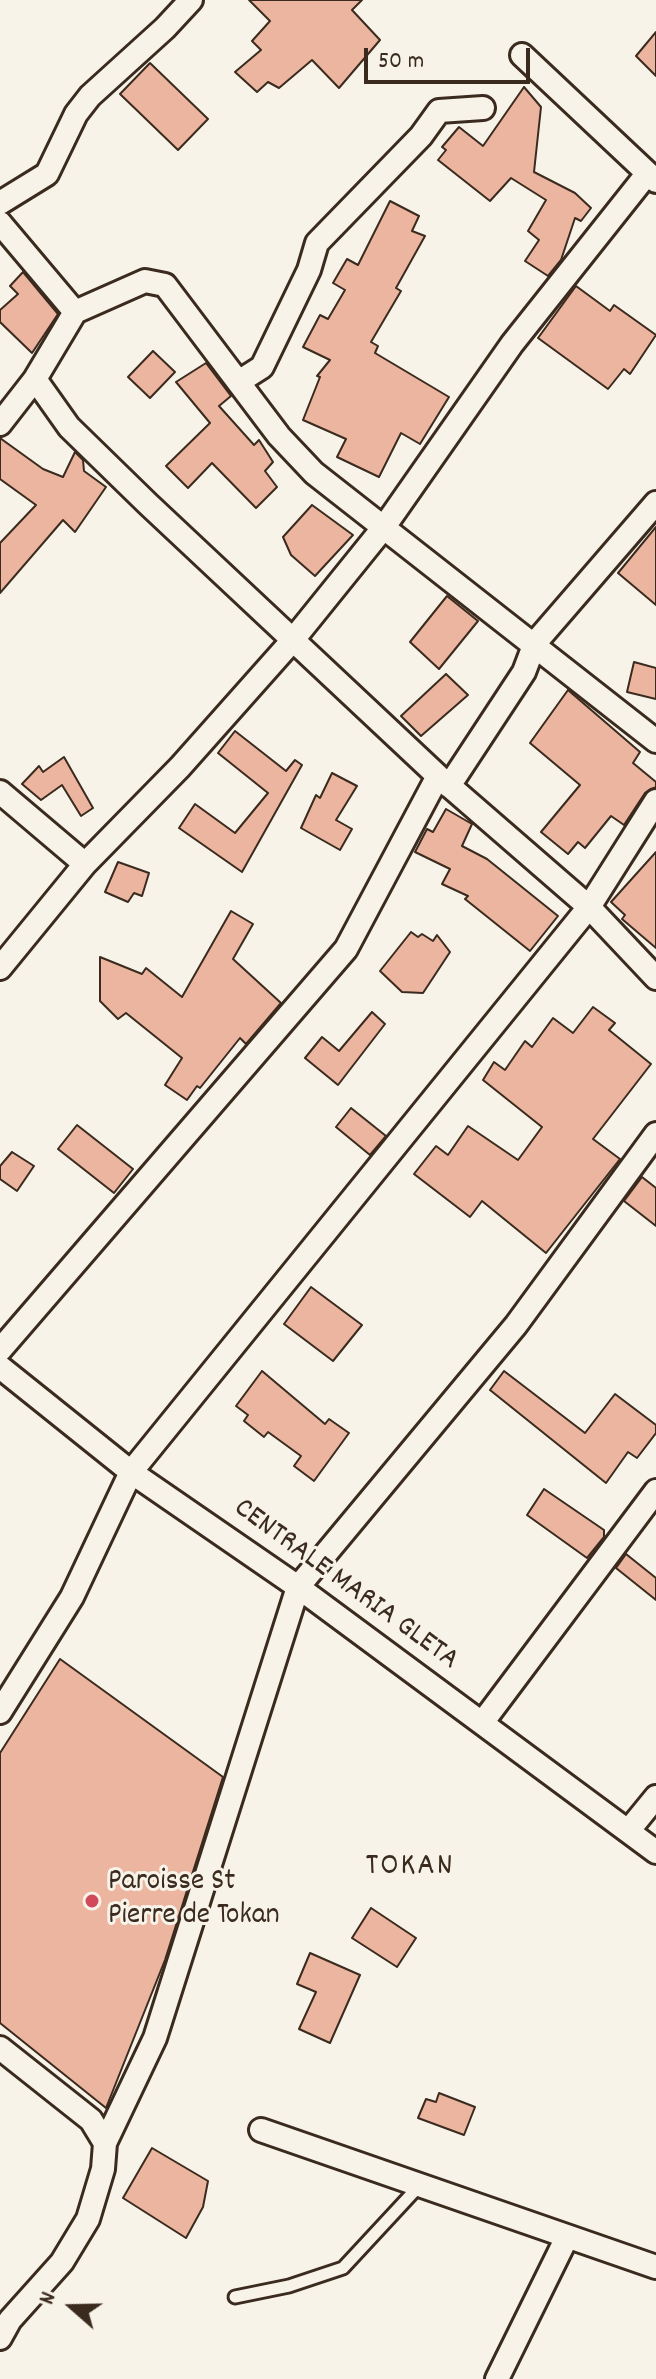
<!DOCTYPE html>
<html>
<head>
<meta charset="utf-8">
<style>
	body { margin:0 }
	#map { position:relative; width:656px; height:2379px; overflow:hidden; background:#f7f3e8; font-family:Dekko,sans-serif }
	canvas { display:block }
	.north { position:absolute; left:32px; top:2267px; width:80px; height:80px; -webkit-text-stroke:6px #f7f3e8; paint-order:stroke; rotate:290deg; font-size:22px; font-weight:700; line-height:32px; text-align:center; color:#3b2a1e }
	.north::after { content:''; display:block; margin:auto; width:28px; height:36px; background:#3b2a1e; clip-path:polygon(50% 0,100% 100%,50% 72%,0 100%) }
	.scale { position:absolute; left:364px; top:48px; width:166px; height:36px; box-sizing:border-box; border:4px solid #3b2a1e; border-top:0; padding-left:10px; font-size:24px; line-height:28px; white-space:nowrap; color:#3b2a1e; -webkit-text-stroke:6px #f7f3e8; paint-order:stroke }
</style>
</head>
<body>
<div id="map">
<canvas width="656" height="2379"></canvas>
<div class="north">N</div>
<div class="scale">50 m</div>
</div>
<script>
const c = document.querySelector('canvas').getContext('2d');
c.lineJoin = 'round';
function paint(path, color) { c.fillStyle = color; c.fill(path, 'evenodd'); }
const toPath = rows => new Path2D(rows.map(r => 'M' + r).join(''));
function strokePath(path, color, width, dash) { c.strokeStyle = color; c.lineWidth = width; c.lineCap = dash ? 'butt' : 'round'; c.setLineDash(dash || []); c.stroke(path); }
function drawText(font, color, halo, rows, align = 'center') {
  c.font = font + ' Dekko,sans-serif'; c.lineWidth = 6; c.setLineDash([]); c.textBaseline = 'middle'; c.strokeStyle = halo; c.fillStyle = color; for (const [text, x, y, turn = 0] of rows) {
    c.save(); c.translate(x, y); c.rotate((+turn || 0) * Math.PI / 180); c.textAlign = isNaN(turn) ? turn : align; if (halo) c.strokeText(text, 0, 0); c.fillText(text, 0, 0); c.restore();
  }
}
const building = toPath([
	[249,0,362,0,352,10,380,40,339,88,312,60,279,88,268,82,257,92,235,72,261,50,252,41,270,21,249,0],
	[656,32,656,76,636,56,656,32],
	[150,63,208,119,178,150,120,94,150,63],
	[524,87,541,107,534,172,575,193,591,208,581,221,575,218,561,260,548,276,525,261,539,240,528,231,546,200,511,178,490,201,438,160,446,150,442,147,459,127,483,146,524,87],
	[390,201,419,216,412,231,425,236,396,288,401,291,371,342,378,346,375,353,449,397,420,444,401,433,379,477,337,457,346,439,303,420,320,377,317,376,330,360,303,347,320,315,328,319,345,290,333,283,347,259,358,265,390,201],
	[23,272,58,314,32,353,0,322,0,310,18,294,10,286,23,272],
	[576,286,610,311,614,305,656,335,630,374,624,369,608,389,538,338,576,286],
	[153,351,175,372,150,398,128,377,153,351],
	[206,363,231,396,219,406,254,445,259,440,273,462,265,471,277,487,256,508,212,463,188,488,166,466,210,423,176,382,206,363],
	[0,438,43,469,63,477,75,452,83,460,84,471,106,487,75,532,63,520,0,593,0,543,36,505,0,479,0,438],
	[312,505,353,535,315,576,291,555,283,537,312,505],
	[656,527,656,605,618,573,656,527],
	[447,596,478,621,439,669,410,642,447,596],
	[634,662,656,668,656,699,627,692,634,662],
	[446,674,468,695,421,736,401,716,446,674],
	[568,690,640,752,633,763,656,782,656,787,645,793,624,825,611,816,585,848,578,842,568,854,541,832,580,785,530,743,568,690],
	[235,731,286,771,295,760,302,765,242,872,179,828,195,804,235,833,268,793,218,753,235,731],
	[64,757,93,808,81,816,62,785,41,800,22,784,39,766,43,772,64,757],
	[332,773,357,786,336,820,352,829,340,850,301,828,316,795,320,798,332,773],
	[446,809,472,824,462,846,487,859,558,916,530,951,465,899,468,896,442,884,450,869,415,852,427,829,433,832,446,809],
	[656,852,656,948,622,919,625,915,611,902,656,852],
	[118,862,149,873,142,896,134,893,128,902,105,892,118,862],
	[231,911,253,924,233,959,281,1003,246,1044,240,1038,200,1088,197,1086,187,1100,165,1085,182,1058,126,1013,118,1019,100,1001,100,957,142,974,146,968,182,997,231,911],
	[411,932,418,937,422,934,433,941,437,935,450,952,423,993,402,992,380,971,411,932],
	[593,1007,615,1023,609,1030,651,1064,593,1139,620,1159,546,1253,482,1201,470,1217,414,1174,436,1146,448,1155,468,1126,518,1160,542,1127,483,1080,494,1062,505,1070,525,1041,532,1047,553,1018,573,1033,593,1007],
	[372,1012,385,1024,338,1085,305,1058,322,1037,339,1051,372,1012],
	[351,1108,386,1136,370,1155,336,1127,351,1108],
	[77,1125,133,1169,114,1193,58,1149,77,1125],
	[12,1152,34,1166,17,1191,0,1179,0,1166,12,1152],
	[642,1177,656,1188,656,1226,624,1201,642,1177],
	[311,1287,362,1325,333,1361,284,1324,311,1287],
	[262,1371,325,1424,329,1419,349,1433,314,1481,294,1466,301,1456,268,1432,264,1437,244,1421,248,1415,236,1406,262,1371],
	[504,1371,585,1433,615,1394,656,1425,656,1433,637,1458,628,1452,606,1483,490,1390,504,1371],
	[544,1489,604,1530,604,1537,587,1558,527,1515,544,1489],
	[626,1554,656,1578,656,1600,616,1568,626,1554],
	[60,1659,223,1777,165,1960,106,2108,0,2023,0,1753,60,1659],
	[371,1908,416,1938,397,1967,352,1938,371,1908],
	[310,1953,360,1975,330,2043,299,2029,316,1992,297,1984,310,1953],
	[439,2093,475,2107,464,2135,418,2118,426,2099,436,2102,439,2093],
	[152,2148,208,2181,203,2207,186,2238,123,2198,152,2148]
]);
paint(building, '#ebb59f');
strokePath(building, '#3b2a1e', 2);
const service = toPath([
	[235,2297,289,2286,343,2268,420,2185]
]);
const minor = toPath([
	[522,55,656,181],
	[0,203,47,174,76,114,90,96,165,28,191,0],
	[0,223,75,312],
	[35,379,69,427,148,504,438,776,589,907,656,978],
	[240,381,262,367,309,270,317,243,421,136,439,111,483,108],
	[0,424,35,379,75,312,145,281,165,285,279,436,314,473,656,741],
	[449,786,524,672,535,643,656,503],
	[0,792,85,864],
	[0,968,85,864,180,767,292,641,384,527,512,344,647,174],
	[0,1350,346,949,438,776],
	[0,1367,131,1472,298,1587,656,1852],
	[0,1712,72,1597,131,1472,589,907,656,801],
	[482,1723,656,1491],
	[629,1830,656,1797],
	[0,2048,91,2120,105,2143],
	[261,2130,656,2267],
	[0,2338,10,2320,62,2262,88,2219,103,2169,105,2143,155,2038,298,1587,516,1325,656,1134],
	[497,2379,567,2237]
]);
strokePath(service, '#3b2a1e', 17);
strokePath(minor, '#3b2a1e', 28);
strokePath(service, '#f7f3e8', 11);
strokePath(minor, '#f7f3e8', 22);
for (const [x, y, r, color] of [
	[92,1901,8,"#d1495b"]
]) { const dot = new Path2D(); dot.arc(x, y, r, 0, 2 * Math.PI); c.fillStyle = color; c.fill(dot); strokePath(dot, '#f7f3e8', 3); }
drawText('30px', '#3b2a1e', '#f7f3e8', [
	["CENTRALE MARIA GLETA",345,1586,36]
]);
drawText('30px', '#3b2a1e', '#f7f3e8', [
	["Paroisse St",108,1884],
	["Pierre de Tokan",108,1918]
], 'left');
c.letterSpacing = '2px';
drawText('32px', '#3b2a1e', '#f7f3e8', [
	["TOKAN",410,1869]
]);
c.letterSpacing = '0px';
</script>
</body>
</html>
